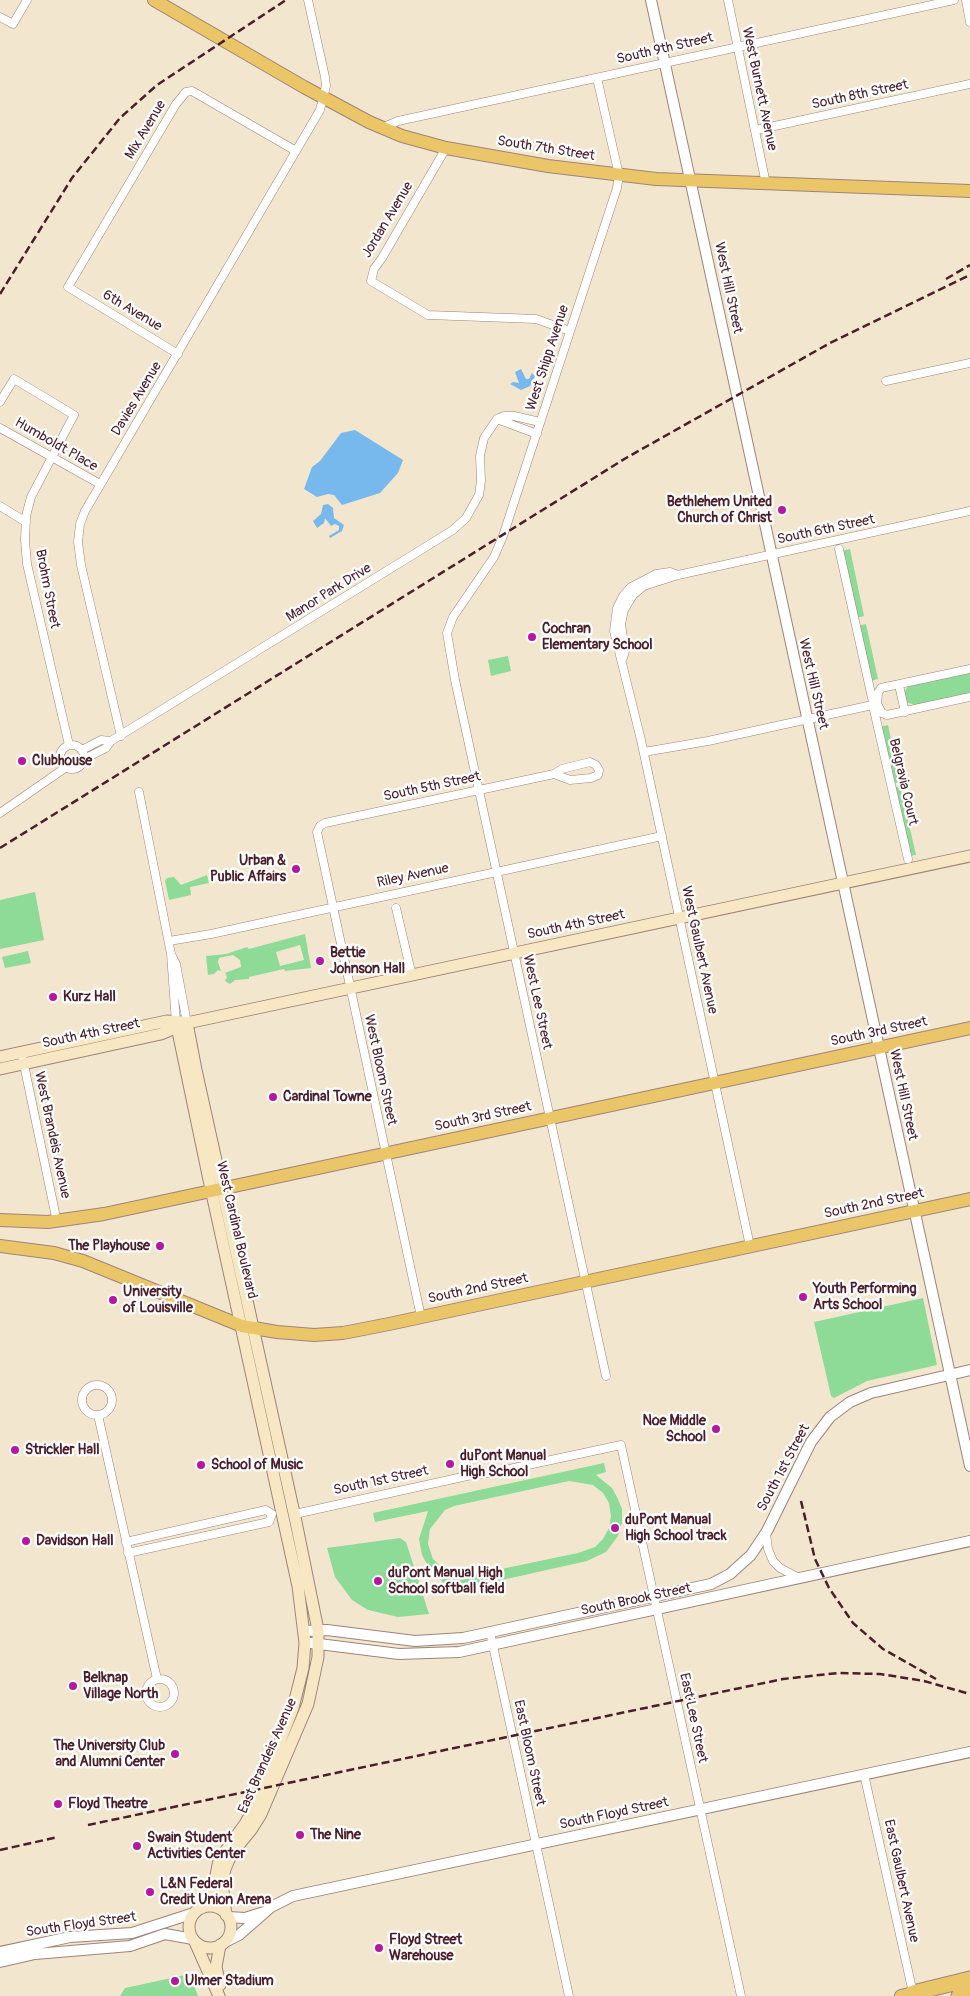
<!DOCTYPE html>
<html>
<head>
<meta charset="utf-8">
<style>
	body { margin:0 }
	canvas { display:block; background:#f2e7ce }
</style>
</head>
<body>
<canvas width="970" height="1996"></canvas>
<script>
const c = document.querySelector('canvas').getContext('2d');
c.lineJoin = 'round';
function paint(path, color) { c.fillStyle = color; c.fill(path, 'evenodd'); }
const toPath = rows => new Path2D(rows.map(r => 'M' + r).join(''));
function strokePath(path, color, width, dash) { c.strokeStyle = color; c.lineWidth = width; c.lineCap = dash ? 'butt' : 'round'; c.setLineDash(dash || []); c.stroke(path); }
function drawText(font, color, halo, rows, align = 'center') {
  c.font = font + ' Pangolin,sans-serif'; c.lineWidth = 4.5; c.setLineDash([]); c.textBaseline = 'middle'; c.strokeStyle = halo; c.fillStyle = color; for (const [text, x, y, turn = 0] of rows) {
    c.save(); c.translate(x, y); c.rotate((+turn || 0) * Math.PI / 180); c.textAlign = isNaN(turn) ? turn : align; if (halo) c.strokeText(text, 0, 0); c.fillText(text, 0, 0); c.restore();
  }
}
paint(toPath([
	[850,549,864,616,856,618,841,551],
	[866,624,878,679,870,681,858,626],
	[508,656,511,671,491,676,488,660],
	[970,672,970,694,915,705,906,702,903,695,908,686],
	[888,725,900,782,892,784,880,727],
	[900,786,916,855,909,856,893,788],
	[207,875,209,883,190,887,191,895,169,900,165,881,167,878,174,877,181,885],
	[35,892,44,940,0,949,0,900],
	[305,934,311,968,285,971,284,969,249,977,249,979,235,980,230,984,225,981,227,977,225,973,241,967,240,960,233,955,219,958,218,962,221,971,218,970,214,974,208,975,206,956,226,954,247,947,249,949],
	[300,945,304,960,280,966,276,952],
	[28,951,31,963,5,968,2,957],
	[923,1298,937,1365,867,1381,834,1398,831,1396,814,1322],
	[604,1463,606,1472,596,1475,612,1488,617,1497,622,1509,622,1523,618,1536,606,1552,587,1561,444,1593,442,1581,431,1571,422,1555,419,1539,428,1511,375,1522,373,1513],
	[569,1481,593,1485,603,1493,609,1503,611,1516,609,1528,603,1539,595,1547,578,1553,463,1577,447,1572,433,1559,428,1544,430,1529,445,1510,454,1506],
	[400,1538,406,1542,429,1614,398,1617,368,1610,352,1600,335,1577,327,1548],
	[190,1974,198,1996,120,1996,125,1988]
]), '#8eda97');
paint(toPath([
	[521,369,526,379,529,379,532,373,535,376,530,386,521,390,510,384,513,382,519,383,515,372],
	[355,430,403,460,398,473,380,493,342,505,334,495,328,494,317,497,304,489,312,467,320,461,341,433],
	[328,504,333,508,334,518,344,525,342,531,330,538,329,536,339,530,339,526,335,524,331,526,325,518,324,523,317,528,313,521,321,514,323,505]
]), '#77b9ec');
const minor = toPath([
	[728,0,766,184],
	[966,0,970,22],
	[0,17,13,24,27,0],
	[597,78,619,175,617,188,503,536,494,557,453,617,447,633,455,680,606,1376],
	[384,127,398,121,954,0],
	[756,130,970,84],
	[446,148,382,258,374,269,371,281,428,315,536,319,570,331],
	[178,354,68,287,176,104,186,92,192,91,296,151],
	[886,381,970,363],
	[0,402,14,379,74,415,31,497,26,516,25,540,27,564,69,745],
	[497,419,537,434],
	[0,428,100,484],
	[0,506,26,522],
	[839,549,872,698],
	[678,575,670,572,656,574,631,587,623,596,617,608,614,631,641,740,750,1246],
	[623,658,625,651,621,624,624,610,633,595,644,586,678,575,970,511],
	[970,669,881,688,878,693,877,704,882,713,887,715,970,697],
	[899,685,905,712],
	[874,710,908,859],
	[121,736,81,565,78,542,80,524,85,511,320,110,326,86,325,77,308,0],
	[111,741,453,530,466,518,479,495,481,481,480,456,484,438,497,419,504,416,514,416,540,422],
	'60 757a12 12 0 1 1 24 0a12 12 0 1 1-24 0Z',
	[82,750,101,740,111,741,106,748,84,759],
	[644,752,708,741,877,704],
	[139,792,171,954],
	[0,813,65,768],
	[396,908,412,976],
	[169,941,211,934,662,836],
	[176,1022,171,954,176,964,187,1023],
	[23,1060,57,1222],
	[421,1317,317,832,320,826,325,823,554,774,570,780,591,778,598,775,599,770,596,765,590,762,562,769,554,774],
	'82 1400a15 15 0 1 1 30 0a15 15 0 1 1-30 0Z',
	[98,1415,157,1679],
	[295,1514,467,1476,500,1471,621,1445,741,1996],
	[766,1534,768,1549,773,1561,780,1568,799,1578],
	[126,1542,266,1510,272,1514],
	[128,1553,269,1522,272,1514],
	[490,1632,569,1996],
	'146 1693a14 14 0 1 1 28 0a14 14 0 1 1-28 0Z',
	[864,1774,913,1993]
]);
const tertiary = toPath([
	[651,0,970,1466],
	[305,1631,327,1630,415,1641,463,1638,711,1584,730,1574,751,1555,767,1531,811,1442,830,1417,850,1402,871,1393,970,1370],
	[311,1643,399,1654,459,1652,970,1541],
	[228,1917,245,1918,264,1912],
	[223,1943,239,1935,271,1907,293,1896,970,1752],
	[0,1952,70,1937,132,1933,194,1913],
	[0,1962,35,1954,130,1946,165,1934,193,1939]
]);
const secondary = toPath([
	[176,1022,209,1180,298,1586,305,1643,303,1668,293,1708,254,1808,245,1824,219,1860,213,1891,202,1908],
	[187,1023,196,1070,296,1522,318,1630,318,1657,308,1704,261,1814,251,1830,232,1853,225,1869,222,1883,226,1915],
	[0,1057,167,1021,183,1022],
	[0,1069,161,1034,187,1023,970,856],
	'189 1927a21 21 0 1 1 42 0a21 21 0 1 1-42 0Z',
	[195,1942,219,1996],
	[220,1985,216,1967,220,1945]
]);
const primary = toPath([
	[154,0,304,87,369,122,402,136,446,148,548,166,656,179,970,191],
	[0,1220,48,1222,104,1214,970,1028],
	[0,1246,54,1253,83,1261,242,1326,277,1332,314,1335,343,1333,389,1324,970,1199],
	[901,1996,913,1993]
]);
const motorway = toPath([
	[913,1993,970,1979],
	[959,1996,970,1991]
]);
strokePath(minor, '#9e837c', 9);
strokePath(tertiary, '#9e837c', 12);
strokePath(secondary, '#9e837c', 13);
strokePath(primary, '#9e837c', 14);
strokePath(motorway, '#9e837c', 17);
strokePath(minor, '#fff', 8);
strokePath(tertiary, '#fff', 10);
strokePath(secondary, '#f7e8c3', 11);
strokePath(primary, '#eac669', 12);
strokePath(motorway, '#eac669', 15);
strokePath(toPath([
	[946,279,970,265],
	[0,294,72,178,120,118,157,85,286,0],
	[0,848,626,458,830,343,970,275],
	[801,1501,815,1559,829,1588,853,1623,883,1649,936,1679],
	[88,1825,783,1679,838,1673,880,1674,924,1681,970,1694],
	[0,1850,58,1837]
]), '#4a1f2b', 2.5, [8, 4]);
for (const [x, y, r, color] of [
	[782,510,5,"#b5179e"],
	[532,637,5,"#b5179e"],
	[22,761,5,"#b5179e"],
	[296,869,5,"#b5179e"],
	[320,961,5,"#b5179e"],
	[53,997,5,"#b5179e"],
	[273,1097,5,"#b5179e"],
	[160,1246,5,"#b5179e"],
	[803,1297,5,"#b5179e"],
	[113,1300,5,"#b5179e"],
	[716,1429,5,"#b5179e"],
	[15,1450,5,"#b5179e"],
	[450,1464,5,"#b5179e"],
	[201,1465,5,"#b5179e"],
	[615,1528,5,"#b5179e"],
	[26,1541,5,"#b5179e"],
	[378,1581,5,"#b5179e"],
	[73,1686,5,"#b5179e"],
	[175,1754,5,"#b5179e"],
	[58,1804,5,"#b5179e"],
	[300,1835,5,"#b5179e"],
	[137,1846,5,"#b5179e"],
	[150,1892,5,"#b5179e"],
	[379,1948,5,"#b5179e"],
	[175,1981,5,"#b5179e"]
]) { const dot = new Path2D(); dot.arc(x, y, r, 0, 2 * Math.PI); c.fillStyle = color; c.fill(dot); strokePath(dot, '#fff', 2); }
drawText('14px', '#4a1f2b', '#fff', [
	["South 9th Street",665,49,-13],
	["West Burnett Avenue",759,89,78],
	["South 8th Street",860,95,-12],
	["Mix Avenue",146,130,-59],
	["South 7th Street",546,149,9],
	["Jordan Avenue",388,220,-59],
	["West Hill Street",728,288,78],
	["6th Avenue",132,311,31],
	["West Shipp Avenue",548,358,-72],
	["Davies Avenue",137,399,-59],
	["Humboldt Place",56,445,30],
	["South 6th Street",826,530,-12],
	["Brohm Street",47,589,79],
	["Manor Park Drive",329,593,-32],
	["West Hill Street",813,684,77],
	["Belgravia Court",903,782,77],
	["South 5th Street",432,787,-12],
	["Riley Avenue",413,876,-12],
	["South 4th Street",576,925,-12],
	["West Gaulbert Avenue",699,950,78],
	["West Lee Street",537,1002,78],
	["South 3rd Street",879,1032,-12],
	["South 4th Street",91,1034,-12],
	["West Bloom Street",380,1070,78],
	["West Hill Street",903,1095,78],
	["South 3rd Street",483,1117,-12],
	["West Brandeis Avenue",52,1135,78],
	["South 2nd Street",874,1204,-12],
	["West Cardinal Boulevard",236,1230,77],
	["South 2nd Street",478,1289,-12],
	["South 1st Street",784,1468,-62],
	["South 1st Street",381,1481,-12],
	["South Brook Street",636,1600,-12],
	["East Lee Street",693,1718,78],
	["East Bloom Street",529,1753,78],
	["East Brandeis Avenue",268,1756,-66],
	["South Floyd Street",614,1814,-12],
	["East Gaulbert Avenue",901,1881,78],
	["South Floyd Street",81,1925,-8]
]);
drawText('bold 14px', '#4a1f2b', '#fff', [
	["Bethlehem United",772,502,"right"],
	["Church of Christ",772,518,"right"],
	["Cochran",542,629],
	["Elementary School",542,645],
	["Clubhouse",32,761],
	["Urban &",286,861,"right"],
	["Public Affairs",286,877,"right"],
	["Bettie",330,953],
	["Johnson Hall",330,969],
	["Kurz Hall",63,997],
	["Cardinal Towne",283,1097],
	["The Playhouse",150,1246,"right"],
	["Youth Performing",813,1289],
	["Arts School",813,1305],
	["University",123,1292],
	["of Louisville",123,1308],
	["Noe Middle",706,1421,"right"],
	["School",706,1437,"right"],
	["Strickler Hall",25,1450],
	["duPont Manual",460,1456],
	["High School",460,1472],
	["School of Music",211,1465],
	["duPont Manual",625,1520],
	["High School track",625,1536],
	["Davidson Hall",36,1541],
	["duPont Manual High",388,1573],
	["School softball field",388,1589],
	["Belknap",83,1678],
	["Village North",83,1694],
	["The University Club",165,1746,"right"],
	["and Alumni Center",165,1762,"right"],
	["Floyd Theatre",68,1804],
	["The Nine",310,1835],
	["Swain Student",147,1838],
	["Activities Center",147,1854],
	["L&N Federal",160,1884],
	["Credit Union Arena",160,1900],
	["Floyd Street",389,1940],
	["Warehouse",389,1956],
	["Ulmer Stadium",185,1981]
], 'left');
</script>
</body>
</html>
